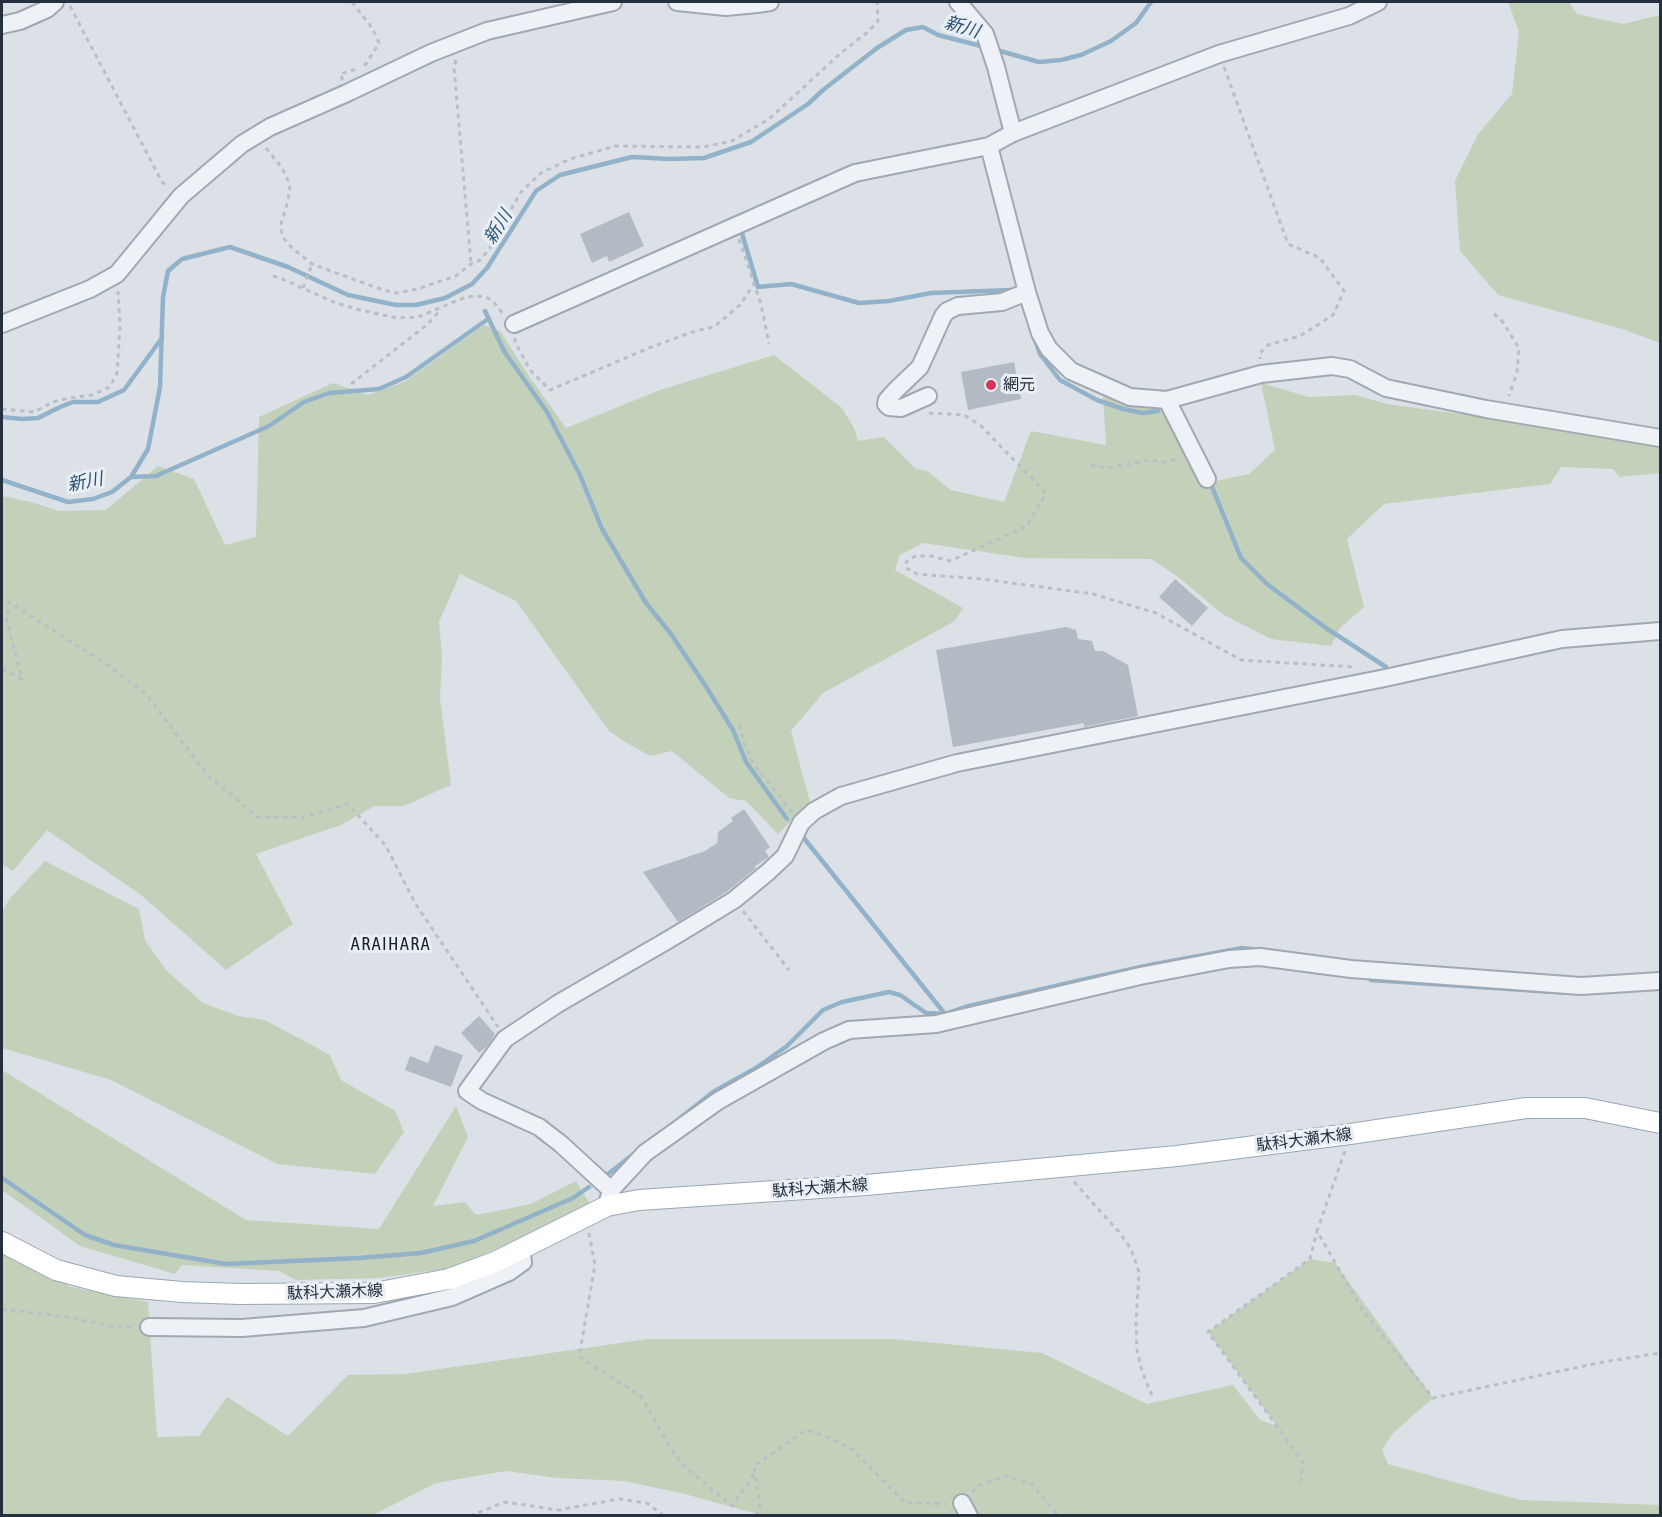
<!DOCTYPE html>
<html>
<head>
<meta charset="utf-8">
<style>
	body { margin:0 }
	#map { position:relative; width:1662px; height:1517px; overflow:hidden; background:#dbe1e7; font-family:"Asap Condensed",sans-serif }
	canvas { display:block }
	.frame { position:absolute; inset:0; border:3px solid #24303e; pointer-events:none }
</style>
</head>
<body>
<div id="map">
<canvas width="1662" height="1517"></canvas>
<div class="frame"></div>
</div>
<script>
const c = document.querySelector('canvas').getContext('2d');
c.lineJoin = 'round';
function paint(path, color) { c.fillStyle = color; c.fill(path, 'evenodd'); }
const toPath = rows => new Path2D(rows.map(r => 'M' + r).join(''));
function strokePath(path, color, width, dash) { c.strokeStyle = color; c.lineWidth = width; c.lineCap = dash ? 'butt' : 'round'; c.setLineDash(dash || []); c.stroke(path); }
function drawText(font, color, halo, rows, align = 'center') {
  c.font = font + ' "Asap Condensed","Noto Sans JP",sans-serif'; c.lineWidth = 6; c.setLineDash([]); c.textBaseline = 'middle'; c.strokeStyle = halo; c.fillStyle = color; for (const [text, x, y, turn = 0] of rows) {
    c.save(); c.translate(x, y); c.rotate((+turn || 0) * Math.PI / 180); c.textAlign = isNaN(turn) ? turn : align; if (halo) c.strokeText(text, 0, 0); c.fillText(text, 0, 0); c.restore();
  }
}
paint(toPath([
	[1508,2,1569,2,1577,14,1623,24,1660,15,1660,343,1622,329,1498,295,1460,251,1455,181,1478,134,1512,94,1519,32],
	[484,325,500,331,529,376,566,428,660,390,774,355,842,408,854,428,858,441,884,437,916,469,927,471,951,490,1004,502,1031,431,1106,445,1103,396,1165,405,1207,483,1249,474,1275,450,1261,383,1309,397,1355,395,1387,404,1496,419,1660,443,1660,473,1620,477,1613,469,1561,467,1550,484,1384,504,1347,539,1364,607,1340,628,1331,646,1271,639,1222,614,1177,576,1151,559,1025,558,923,543,900,555,895,570,963,608,955,621,823,693,791,731,810,802,778,834,746,801,729,798,672,751,650,756,625,742,609,731,516,601,460,574,439,622,442,656,440,698,451,785,404,806,375,806,341,825,256,854,293,924,226,970,141,895,47,830,13,871,2,864,2,496,31,502,59,511,106,510,158,466,194,479,225,545,256,537,259,417,333,383,368,395,404,382],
	[45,861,139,909,145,940,166,970,203,1003,238,1016,265,1020,330,1055,341,1080,395,1111,404,1132,375,1174,277,1164,111,1080,2,1048,2,912,10,898],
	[2,1070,246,1220,379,1229,456,1106,468,1137,433,1206,465,1202,476,1215,531,1204,576,1181,590,1204,540,1230,452,1268,380,1278,296,1280,279,1271,182,1265,175,1274,80,1246,2,1190],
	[2,1250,71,1287,148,1302,157,1437,199,1436,227,1397,288,1436,348,1375,405,1374,648,1339,894,1339,1042,1353,1147,1404,1233,1385,1260,1420,1277,1426,1208,1332,1310,1259,1335,1263,1433,1398,1393,1433,1382,1450,1388,1464,1520,1500,1660,1505,1660,1515,765,1516,681,1493,624,1481,557,1478,506,1471,436,1483,373,1515,2,1515]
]), '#c3d1bb');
strokePath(toPath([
	[993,49,1039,62,1061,60,1081,55,1111,41,1136,23,1151,2],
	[741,230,758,287,791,284,859,303,889,301,931,293,1012,290],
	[485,311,504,351,547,412,580,475,602,529,646,603,671,634,705,685,733,730,746,762,787,819],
	[1035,340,1040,354,1060,380,1097,400,1123,409,1143,413,1158,411],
	[2,417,22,419,38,418,60,407,73,402,98,402,124,390,162,338],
	[131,477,156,476,269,426,304,402,329,393,379,389,406,377,488,319],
	[2,480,68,502,93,499,112,492,131,477,148,449,160,387,163,297,168,271,182,259,230,247,288,267,348,295,396,305,416,305,445,298,472,284,487,268,536,191,560,175,632,157,670,159,704,158,751,142,808,104,823,90,877,48,906,30,923,27,938,35,985,47],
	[1210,482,1241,558,1267,584,1326,628,1386,667],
	[803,837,945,1014],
	[1367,974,1371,980,1571,993],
	[679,1119,713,1092,756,1068,787,1046,823,1010,842,1002,889,992,900,995,926,1013,945,1014,965,1007,1077,981,1150,965,1242,948,1258,950],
	[2,1178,85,1235,114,1245,226,1264,359,1258,421,1253,474,1241,573,1198,589,1187],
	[603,1178,636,1152]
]), '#92b2ca', 4.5);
paint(toPath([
	[629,212,644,246,609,262,607,256,592,263,580,234],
	[1014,362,1021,399,968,410,961,372],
	[1175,579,1208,608,1192,626,1159,597],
	[1066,627,1076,630,1078,639,1092,641,1095,651,1103,651,1128,665,1138,716,1084,727,1084,723,953,747,936,650],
	[744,809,770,847,765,851,769,857,755,866,756,868,728,891,678,922,643,872,705,851,717,843,718,832,733,821,731,818],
	[479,1016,495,1034,488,1045,479,1053,461,1033],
	[435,1045,463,1055,451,1087,405,1070,410,1056,428,1063]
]), '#b2bac4');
const minor = toPath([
	[677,2,726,7,757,4,770,2],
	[958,2,985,34,996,67,1013,133],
	[2,25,20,21,47,9,55,2],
	[989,146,1027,292,1040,333,1049,349,1071,371,1130,397,1167,400,1261,374,1332,366,1350,369,1386,388,1486,409,1660,438],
	[2,324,90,289,117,274,181,196,242,144,270,127,347,93,431,53,487,31,613,2],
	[514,324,855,173,989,146,1013,133,1219,54,1349,16,1378,2],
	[928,396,901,408,889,407,886,404,887,400,895,391,920,367,943,316,947,311,958,306,1002,302,1027,292],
	[1167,400,1207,479],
	[611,1190,561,1144,539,1127,482,1101,467,1091,505,1039,559,1003,668,940,734,900,768,872,785,856,801,823,814,811,841,796,957,763,1385,678,1562,639,1660,631],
	[608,1201,611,1190,645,1153,718,1101,824,1041,849,1030,936,1024,1140,976,1229,959,1260,957,1351,969,1581,986,1660,981],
	[149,1327,242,1328,364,1318,452,1297,509,1272,523,1262,521,1249],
	[962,1503,969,1516]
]);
const major = toPath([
	[2,1242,56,1270,116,1286,182,1292,240,1294,374,1293,449,1279,495,1262,607,1206,639,1200,866,1185,1177,1156,1350,1134,1526,1108,1585,1108,1660,1123]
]);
strokePath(minor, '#a0a8b1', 20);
strokePath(major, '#99a6b3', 22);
strokePath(toPath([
	[352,2,372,28,379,43,366,64,363,66],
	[70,6,162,182,169,187],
	[456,60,454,67,471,264],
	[1224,67,1288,244,1320,258,1344,291,1333,315,1300,336,1268,345,1260,353,1260,359],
	[343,80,340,74,357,69],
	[266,148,282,168,290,185,288,201,281,224,282,236,292,248,312,264,383,290,397,293,417,289,456,276,471,264,480,260,490,248,520,193,541,173,570,159,616,146,703,147,732,141,769,119,842,52,869,31,878,21,877,2],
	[739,239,761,304,769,344],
	[273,276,280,278,336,303,360,310,397,318,418,317,466,297,475,296,486,297,493,301,504,315],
	[303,288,312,264],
	[1494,314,1502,321,1519,348,1517,372,1509,396],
	[515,338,515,342,530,370,550,390,649,348,695,331,714,327,740,305,754,284],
	[351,384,428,324,441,309],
	[2,409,34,412,53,402,69,398,92,395,110,387,117,373,120,327,118,291],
	[929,413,964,415,980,425,1046,493,1027,526,950,561,931,556,915,556,906,562,906,568,917,574,929,575,982,579,1093,594,1156,613,1241,660,1353,667],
	[1091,465,1107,468,1150,460,1164,462,1173,460,1178,456],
	[2,669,22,679,7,621,9,602,115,670,147,695,207,775,258,817,303,817,348,804,386,846,415,903,498,1027],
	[739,725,745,746,755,766,792,812],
	[743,911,789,970],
	[1345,1151,1317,1231,1363,1311,1433,1398,1603,1362,1660,1353],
	[1074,1182,1119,1232,1131,1249,1139,1272,1136,1323,1137,1350,1142,1371,1152,1396],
	[589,1233,595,1265,579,1357,641,1396,671,1449,683,1465,732,1506,754,1474],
	[2,1309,69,1317,113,1327,135,1327],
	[1301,1482,1303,1462,1208,1332,1310,1259,1317,1231],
	[972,1492,980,1485,1006,1476,1032,1484,1058,1516],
	[470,1516,505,1502,558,1510,619,1499,647,1503,664,1516],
	[756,1516,760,1507,754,1466,806,1430,825,1436,852,1449,905,1503,946,1504]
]), '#b9bfc5', 3, [4.5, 4.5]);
strokePath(minor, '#eef1f5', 16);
strokePath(major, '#fff', 20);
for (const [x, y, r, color] of [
	[991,385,6,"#d8345b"]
]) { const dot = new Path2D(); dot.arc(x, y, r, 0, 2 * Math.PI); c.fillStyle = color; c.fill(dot); strokePath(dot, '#eaeff5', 2); }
drawText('16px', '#24303e', '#eaeff5', [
	["網元",1003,385]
], 'left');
drawText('16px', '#24303e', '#eaeff5', [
	["駄科大瀬木線",1304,1140,-7],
	["駄科大瀬木線",820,1188,-4],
	["駄科大瀬木線",335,1292,-2]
]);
drawText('italic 18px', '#2b5274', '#eaeff5', [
	["新川",962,27,17],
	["新川",498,227,-58],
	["新川",85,482,-11]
]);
c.letterSpacing = '1.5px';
drawText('18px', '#17212e', '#eaeff5', [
	["ARAIHARA",391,944]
]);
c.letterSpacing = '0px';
</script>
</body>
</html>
